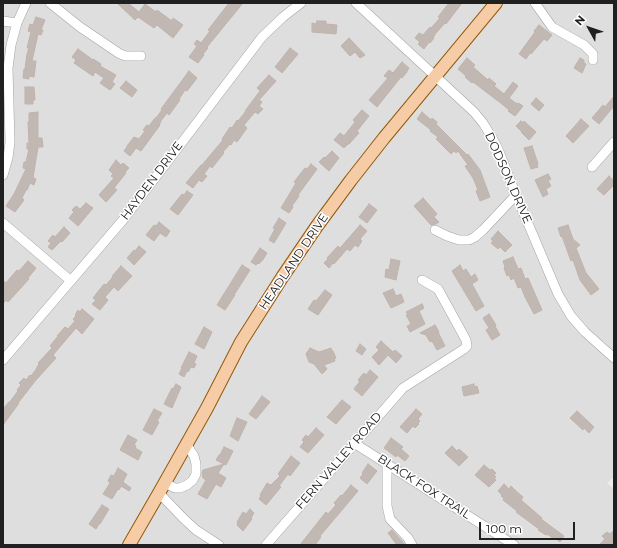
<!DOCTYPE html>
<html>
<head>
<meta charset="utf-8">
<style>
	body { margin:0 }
	#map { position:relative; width:617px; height:548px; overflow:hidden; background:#f0ede8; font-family:Montserrat,sans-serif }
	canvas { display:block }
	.frame { position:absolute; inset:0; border:4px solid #202020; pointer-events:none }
	.north { position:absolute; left:569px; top:8px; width:40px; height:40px; -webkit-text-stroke:3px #fff; paint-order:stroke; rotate:310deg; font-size:11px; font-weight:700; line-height:16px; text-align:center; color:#202020 }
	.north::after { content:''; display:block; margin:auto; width:14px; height:18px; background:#202020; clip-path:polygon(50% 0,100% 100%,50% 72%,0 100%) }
	.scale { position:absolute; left:479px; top:522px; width:96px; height:18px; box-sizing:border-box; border:2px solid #202020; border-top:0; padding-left:5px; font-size:12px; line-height:14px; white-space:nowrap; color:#202020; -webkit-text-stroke:3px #fff; paint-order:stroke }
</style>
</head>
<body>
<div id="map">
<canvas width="617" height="548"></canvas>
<div class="frame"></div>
<div class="north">N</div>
<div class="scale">100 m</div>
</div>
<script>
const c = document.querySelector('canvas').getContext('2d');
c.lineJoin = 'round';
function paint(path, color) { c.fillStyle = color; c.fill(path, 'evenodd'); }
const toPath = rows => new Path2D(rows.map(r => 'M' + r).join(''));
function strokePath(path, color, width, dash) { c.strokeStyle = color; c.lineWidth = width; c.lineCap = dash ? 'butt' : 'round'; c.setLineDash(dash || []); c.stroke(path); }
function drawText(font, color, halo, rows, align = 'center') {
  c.font = font + ' Montserrat,sans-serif'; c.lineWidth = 3; c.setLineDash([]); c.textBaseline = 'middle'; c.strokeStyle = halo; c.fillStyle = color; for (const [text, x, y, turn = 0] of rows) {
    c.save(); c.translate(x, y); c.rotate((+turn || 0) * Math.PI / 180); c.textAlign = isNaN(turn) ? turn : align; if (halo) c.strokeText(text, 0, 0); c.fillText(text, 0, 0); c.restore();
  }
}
paint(toPath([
	[3,3,614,3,614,477,607,483,614,489,614,545,3,545]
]), '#dedede');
const building = toPath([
	[117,3,128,3,139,12,145,4,156,12,157,10,172,21,173,18,183,25,173,38,157,25,154,28,138,17,135,20,117,3],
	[229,3,243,3,207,47,208,48,203,54,204,55,198,63,189,57,197,46,194,44,197,40,201,43,210,31,208,30,229,3],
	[449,3,462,3,446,24,445,23,436,33,433,38,434,38,430,43,429,42,424,49,418,44,420,42,415,38,419,33,423,35,430,27,431,28,440,18,438,17,449,3],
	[36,17,45,20,41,30,43,30,41,35,38,34,32,61,36,61,34,77,29,76,29,79,23,78,24,69,25,69,27,54,29,48,27,48,31,32,28,31,30,24,33,25,36,17],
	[317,21,326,21,326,24,337,25,336,34,312,32,312,23,316,24,317,21],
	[539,25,552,35,547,41,544,39,531,54,530,53,526,59,519,54,535,32,534,31,539,25],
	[349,38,365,55,360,58,355,52,350,56,341,46,349,38],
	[290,48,298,54,282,73,275,67,290,48],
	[78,49,93,60,93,59,101,64,100,66,116,75,112,82,115,84,110,90,100,83,104,78,95,72,93,76,74,63,76,60,72,57,78,49],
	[467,58,475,65,473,67,488,80,489,78,496,84,494,86,504,94,513,82,518,86,509,98,517,104,518,103,523,106,515,116,508,111,509,110,502,104,473,82,472,83,465,77,466,76,458,69,467,58],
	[580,58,584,60,584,63,586,64,582,73,574,68,580,58],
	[402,62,409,68,407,71,407,72,402,78,401,77,377,107,369,100,388,78,384,76,389,70,393,73,402,62],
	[189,71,197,78,187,91,185,90,179,99,180,100,169,115,167,113,160,122,161,122,159,125,160,125,141,151,136,148,130,156,124,151,127,147,127,146,134,137,139,139,145,131,143,130,147,125,149,126,155,118,156,118,162,110,161,109,189,71],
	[269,75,276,81,259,100,262,102,259,106,263,109,258,114,255,112,244,125,247,128,237,142,234,140,231,145,230,144,223,152,224,153,212,168,210,166,204,174,207,176,202,182,199,180,193,188,186,183,201,165,202,165,223,140,222,139,230,127,232,128,237,120,238,121,246,111,245,111,260,91,257,88,269,75],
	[126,81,137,90,132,97,120,88,126,81],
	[25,87,34,87,35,100,33,100,33,104,25,104,25,87],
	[614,96,614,106,599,124,592,118,603,105,605,107,614,96],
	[536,98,544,105,539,111,531,104,536,98],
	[362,110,369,116,357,131,359,133,349,144,348,144,344,148,334,140,340,133,344,136,355,122,353,120,362,110],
	[38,112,38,138,42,138,43,147,38,147,33,178,36,179,34,185,30,183,27,190,26,190,22,198,24,200,15,212,6,206,14,194,26,169,23,168,24,162,26,162,29,149,27,149,27,143,29,143,28,122,29,122,29,113,38,112],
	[422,112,431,120,432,118,437,122,436,124,467,155,468,154,480,170,490,197,480,201,476,191,478,190,473,178,465,166,468,165,458,151,456,153,454,151,451,154,436,139,438,137,430,131,431,130,417,119,422,112],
	[581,119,589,126,573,143,566,136,581,119],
	[521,121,523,123,524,121,536,132,529,140,521,132,522,132,516,126,521,121],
	[532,146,538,164,537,164,538,167,531,169,524,148,532,146],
	[332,151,339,158,329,171,319,162,324,157,325,158,332,151],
	[116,160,121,165,123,163,129,168,125,172,126,173,114,188,117,190,106,202,99,195,114,178,111,176,113,174,109,170,116,160],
	[311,164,317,169,298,195,299,196,292,206,293,207,289,213,281,208,296,183,294,182,305,168,307,169,311,164],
	[548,174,551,179,548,181,551,186,546,189,548,194,543,197,535,180,548,174],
	[609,176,614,181,614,185,604,195,597,189,609,176],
	[187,191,193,195,178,215,170,209,182,194,184,195,187,191],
	[423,198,437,214,434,217,439,222,436,224,431,225,414,206,423,198],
	[86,203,93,208,78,226,69,218,74,212,72,210,76,206,80,209,86,203],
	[369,204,377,210,367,223,359,217,369,204],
	[279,218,286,223,274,243,269,240,275,229,273,228,279,218],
	[159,222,170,231,166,237,160,233,154,241,146,235,154,225,156,226,159,222],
	[360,225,367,231,360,239,362,241,358,247,355,245,350,251,347,249,334,264,333,263,329,268,324,263,328,259,327,258,338,246,340,248,360,225],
	[568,225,573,239,580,245,576,248,586,273,599,289,591,295,580,280,573,260,571,261,562,236,561,237,558,228,568,225],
	[64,227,70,233,62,242,61,241,52,250,48,247,51,243,48,241,53,235,55,237,64,227],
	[498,231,512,245,505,252,500,247,498,249,491,243,493,241,491,239,498,231],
	[139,246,146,252,134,265,127,258,134,250,135,251,139,246],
	[260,248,267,253,262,261,261,261,259,264,258,263,256,265,251,262,260,248],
	[513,257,518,269,521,268,525,279,528,278,542,310,534,314,525,297,521,287,518,288,514,278,511,280,509,275,507,276,504,268,505,267,503,261,513,257],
	[391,259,400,261,396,280,385,277,386,269,389,270,391,259],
	[28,261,36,268,28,278,29,279,8,302,6,300,3,304,3,280,6,283,17,270,19,271,28,261],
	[242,265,250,270,234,295,235,295,225,310,217,305,242,265],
	[460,265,463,271,466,269,471,277,475,274,478,280,472,284,484,306,476,311,452,271,460,265],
	[121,266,132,276,118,291,114,287,105,297,108,300,100,310,92,304,96,300,93,298,104,284,106,285,112,278,113,275,121,266],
	[393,289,396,296,401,294,404,302,391,308,383,293,393,289],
	[325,290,332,295,318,315,308,309,314,300,316,301,325,290],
	[422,304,424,308,419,311,425,324,410,332,407,326,411,324,406,315,408,315,406,312,422,304],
	[82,309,94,319,82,334,76,328,53,355,56,358,36,380,18,403,19,403,3,425,3,409,9,402,9,403,18,391,17,390,21,385,19,383,24,378,26,380,30,375,31,376,37,368,37,367,39,364,38,363,52,348,50,346,58,336,57,336,65,327,68,329,75,321,73,319,76,316,75,315,78,310,80,312,82,309],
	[489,314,496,325,495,326,500,335,492,340,486,330,489,328,483,318,489,314],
	[435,325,439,332,438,332,445,346,437,350,432,341,430,342,426,335,420,333,435,325],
	[204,327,212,332,204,349,195,344,204,327],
	[381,341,393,352,395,350,402,356,396,363,388,355,379,365,372,357,379,350,376,347,381,341],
	[360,344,366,349,362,355,356,351,360,344],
	[310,348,319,352,331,348,332,351,333,351,336,358,334,359,335,361,324,365,327,369,322,374,314,364,309,362,306,354,310,348],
	[189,352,197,356,194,363,196,364,194,368,191,367,188,372,187,371,184,377,179,374,182,368,181,368,189,352],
	[370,370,378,377,362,396,354,389,360,381,358,380,364,373,366,375,370,370],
	[176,384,181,387,172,408,164,404,172,388,173,389,176,384],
	[474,384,474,387,477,386,479,393,464,396,462,387,474,384],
	[262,396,270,402,256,419,249,414,262,396],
	[342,400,351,407,336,424,327,417,342,400],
	[154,409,162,413,157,421,159,422,152,435,143,430,154,409],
	[416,409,422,414,418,419,420,421,418,423,419,424,415,428,413,426,407,433,400,427,416,409],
	[577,411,594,427,589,433,584,428,583,430,570,418,577,411],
	[237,418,247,422,238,441,230,436,237,418],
	[316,428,324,435,308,453,300,447,304,442,302,440,306,435,308,437,316,428],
	[128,435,137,440,134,445,136,446,135,448,142,452,138,460,120,450,128,435],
	[391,438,403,447,401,449,409,456,405,461,397,455,396,457,384,448,391,438],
	[452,446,457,451,459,449,468,457,459,466,445,453,452,446],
	[224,447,233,451,226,465,224,464,218,473,226,478,221,487,216,484,207,499,198,494,206,480,203,478,202,473,203,470,224,464,216,460,219,455,220,455,224,447],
	[291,456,300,463,290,476,288,474,279,486,281,487,266,505,259,499,261,496,260,495,267,483,271,485,280,476,278,474,291,456],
	[368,464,377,471,367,484,360,478,363,474,362,473,368,464],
	[484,465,490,470,492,469,496,473,494,475,496,477,494,478,496,480,489,487,475,475,484,465],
	[118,468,127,474,123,482,131,488,129,491,121,486,119,490,118,489,112,499,103,494,110,483,108,481,111,475,114,476,118,468],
	[504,484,509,489,511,486,516,491,523,497,521,500,542,518,541,519,564,536,560,542,555,538,554,539,547,534,546,535,538,530,539,529,516,512,517,511,503,500,504,498,501,496,502,495,498,491,504,484],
	[351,485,358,491,320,536,321,537,315,545,300,545,326,512,328,514,336,505,334,503,341,495,342,496,351,485],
	[102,505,109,509,100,524,99,524,96,529,89,524,102,505],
	[250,509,254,513,251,518,252,519,243,531,237,525,238,523,237,522,243,512,246,514,250,509],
	[392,530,401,540,405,545,397,545,388,533,392,530],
	[614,530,614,545,599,545,605,539,602,536,607,532,610,534,614,530]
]);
paint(building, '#c1b8b4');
strokePath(building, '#c1b3ab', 1);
const minor = toPath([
	[50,3,80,27,120,54,126,56,141,56],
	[356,3,474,112,483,123,491,136,498,149,516,195,558,294,571,316,585,332,614,358],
	[535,3,552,27,584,45,593,54,593,60],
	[3,21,17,23],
	[592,167,614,142],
	[3,175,8,158,10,142,8,68,11,45,17,23,26,3],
	[3,223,71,281],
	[435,230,447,236,459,240,469,240,475,237,483,230,516,195],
	[3,360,123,220,262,37,283,17,301,3],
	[354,443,514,545],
	[387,463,387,506,390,519,408,538,412,545],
	[165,483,175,488,180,488,187,485,193,480,196,474,196,464,194,456,186,444],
	[159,493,184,519,196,530,219,545],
	[266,545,403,388,464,349,467,346,466,340,438,289,422,280]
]);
const major = toPath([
	[129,545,159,493,207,408,241,342,283,276,317,226,351,180,384,138,496,3]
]);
strokePath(minor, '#a4a4a4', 10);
strokePath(major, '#93590a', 14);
strokePath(minor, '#fff', 9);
strokePath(major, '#f6cca7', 12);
drawText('12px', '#202020', '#fff', [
	["DODSON DRIVE",508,178,66],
	["HAYDEN DRIVE",152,181,-53],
	["HEADLAND DRIVE",294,262,-56],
	["FERN VALLEY ROAD",339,461,-49],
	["BLACK FOX TRAIL",424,487,33]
]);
</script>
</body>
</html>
